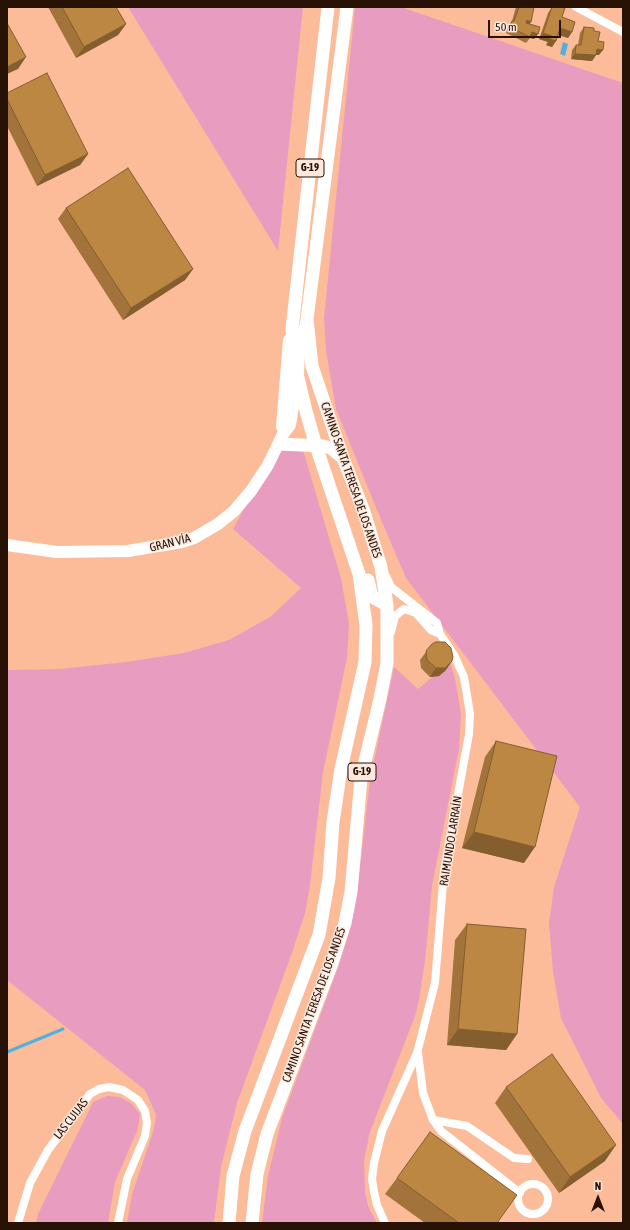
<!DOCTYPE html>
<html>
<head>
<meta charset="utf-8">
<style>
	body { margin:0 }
	#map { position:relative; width:630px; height:1230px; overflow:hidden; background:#fcbc99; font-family:"Asap Condensed",sans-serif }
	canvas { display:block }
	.frame { position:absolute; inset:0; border:8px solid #281105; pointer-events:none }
	.north { position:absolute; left:578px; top:1178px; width:40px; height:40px; -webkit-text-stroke:3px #fce8dd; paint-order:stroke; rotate:0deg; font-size:11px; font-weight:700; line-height:16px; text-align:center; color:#281105 }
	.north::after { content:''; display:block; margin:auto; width:14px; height:18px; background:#281105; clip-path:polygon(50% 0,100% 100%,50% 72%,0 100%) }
	.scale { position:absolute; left:488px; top:20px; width:73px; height:18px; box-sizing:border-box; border:2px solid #281105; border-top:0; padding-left:5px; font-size:12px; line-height:14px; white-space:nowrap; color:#281105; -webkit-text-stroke:3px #fce8dd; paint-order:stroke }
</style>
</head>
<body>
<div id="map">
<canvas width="630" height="1230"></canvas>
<div class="frame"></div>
<div class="north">N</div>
<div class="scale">50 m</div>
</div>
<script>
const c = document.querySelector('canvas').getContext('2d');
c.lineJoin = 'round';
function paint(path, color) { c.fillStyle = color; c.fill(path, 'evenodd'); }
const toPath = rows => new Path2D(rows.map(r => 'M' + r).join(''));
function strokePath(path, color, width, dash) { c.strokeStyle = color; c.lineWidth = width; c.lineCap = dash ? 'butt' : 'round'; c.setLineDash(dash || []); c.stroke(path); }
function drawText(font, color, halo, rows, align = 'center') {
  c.font = font + ' "Asap Condensed",sans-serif'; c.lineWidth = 3; c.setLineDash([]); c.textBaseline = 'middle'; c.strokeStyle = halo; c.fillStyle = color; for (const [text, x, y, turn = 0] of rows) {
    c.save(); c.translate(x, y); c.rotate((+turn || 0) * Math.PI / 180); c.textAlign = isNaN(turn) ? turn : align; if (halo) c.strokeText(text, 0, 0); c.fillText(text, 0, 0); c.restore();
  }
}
paint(toPath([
	[128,7,303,7,278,251],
	[355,7,401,7,623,83,623,1124,601,1098,561,1018,553,972,549,923,554,887,580,807,406,578,379,515,336,409,326,351,324,318],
	[278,447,303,450,341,578,349,624,347,658,323,772,310,885,305,913,293,950,237,1103,221,1167,214,1223,127,1223,132,1194,154,1129,156,1115,145,1090,7,980,7,670,60,669,126,662,184,653,229,640,270,617,301,588,233,529],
	[450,662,455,678,461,714,459,749,432,886,425,961,419,1000,415,1016,370,1132,364,1160,365,1192,368,1206,377,1223,262,1223,268,1176,282,1118,339,965,351,925,357,893,370,780,394,667,418,689],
	[107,1096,120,1097,131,1103,140,1114,138,1129,115,1182,108,1223,36,1223,38,1214,93,1102]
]), '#e89dc0');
paint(toPath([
	[563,42,568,44,565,56,560,54]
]), '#53b0da');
strokePath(toPath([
	[7,1052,63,1029]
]), '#53b0da', 3);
strokePath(toPath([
	[576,7,623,32],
	[391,632,395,616,404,609,416,613,431,630,440,634],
	[418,1053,423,1093,433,1120,441,1131,520,1193],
	[433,1120,467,1126,514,1158,528,1159],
	'518 1199a15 15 0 1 1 30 0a15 15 0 1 1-30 0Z',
	[18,1223,30,1183,48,1150,90,1094,99,1089,109,1087,123,1090,138,1100,145,1111,147,1123,145,1136,127,1179,118,1223],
	[385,1223,377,1205,374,1192,372,1179,374,1163,382,1131,417,1053,435,983,444,871,469,734,470,714,464,677,454,655,440,634,437,623,391,587,386,576]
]), '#fff', 8);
strokePath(toPath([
	[282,427,289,340],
	[7,545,57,552,128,551,182,542,194,538,218,524,234,511,251,491,268,465,283,434,290,425,298,376,299,352,306,323]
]), '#fff', 12);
strokePath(toPath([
	[279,444,323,446,331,448,343,458],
	[368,580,371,593,374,598,387,605],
	[229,1223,233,1176,245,1131,319,935,329,878,333,822,341,769,365,662,366,625,359,574,316,446,306,411,295,365,292,329,328,7],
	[252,1223,257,1174,267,1134,332,963,345,923,351,892,361,778,380,699,387,663,387,605,381,567,363,509,343,458,312,366,307,319,347,7]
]), '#fff', 13);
paint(toPath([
	[48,7,116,7,126,24,118,35,76,58],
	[516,7,534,7,530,24,538,34,534,39,530,38,526,43,506,33,508,26,512,21],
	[552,7,560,7,562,17,572,32,568,38,558,35,556,41,552,47,546,45,548,42,539,39,548,13],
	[584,27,594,31,599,55,596,55,592,61,571,59,572,50,576,45,578,45,580,33],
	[7,93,88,154,80,165,37,186,7,126],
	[66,208,193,269,185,280,123,320,58,219],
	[432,644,446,670,439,676,430,677,421,668,420,660],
	[496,741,524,863,462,848,485,757],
	[467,924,517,1034,506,1050,447,1045,455,940],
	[506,1087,605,1161,559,1193,495,1103],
	[397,1178,498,1223,425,1223,385,1194]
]), '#a2733a');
paint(toPath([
	[527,20,531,22,527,27,523,26],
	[126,24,118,35,76,58,84,47],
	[560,28,572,32,568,38,556,34],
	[532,32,538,34,534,39,530,38],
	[543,33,552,36,548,42,539,39],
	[550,39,556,41,552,47,546,45],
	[597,49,603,50,599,55,596,55,592,61,571,59,575,54],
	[26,57,18,69,7,74,7,67],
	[88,154,80,165,37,186,45,175],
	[193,269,185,280,123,320,131,308],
	[452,661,446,670,439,676,430,677,436,668],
	[474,832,535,847,524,863,462,848],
	[458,1029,517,1034,506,1050,447,1045],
	[616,1145,605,1161,559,1193,570,1177]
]), '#845e2f');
const building = toPath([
	[62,7,116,7,126,24,84,47,62,7],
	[519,7,534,7,531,22,527,20,526,23,540,27,538,34,532,32,530,37,510,27,512,21,514,21,519,7],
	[552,7,560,7,565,8,562,17,575,22,572,32,560,28,556,41,550,39,552,36,543,33,552,7],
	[7,23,26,57,7,67,7,23],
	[584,27,594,28,594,31,600,32,598,41,604,42,603,50,597,49,596,55,575,54,576,45,581,45,584,27],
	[47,73,88,154,45,175,7,99,7,93,47,73],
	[128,168,193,269,131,308,66,208,128,168],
	[436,642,445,642,451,648,453,657,452,661,445,668,436,668,427,660,426,651,432,644,436,642],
	[496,741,557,756,535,847,474,832,496,741],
	[467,924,526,929,517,1034,458,1029,467,924],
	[552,1054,616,1145,570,1177,506,1087,552,1054],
	[430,1132,517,1195,497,1223,459,1223,397,1178,430,1132]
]);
paint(building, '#bc8643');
strokePath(building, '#845e2f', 1);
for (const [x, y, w] of [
	[310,168,28],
	[362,772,28]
]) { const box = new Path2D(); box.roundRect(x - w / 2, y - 9, w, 18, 3); c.fillStyle = '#fce8dd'; c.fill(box); strokePath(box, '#281105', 1); }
drawText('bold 11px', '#281105', null, [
	["G-19",310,168],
	["G-19",362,772]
]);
drawText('12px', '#281105', '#fce8dd', [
	["CAMINO SANTA TERESA DE LOS ANDES",351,480,71],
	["GRAN VÍA",170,543,-14],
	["RAIMUNDO LARRAÍN",451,841,-81],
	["CAMINO SANTA TERESA DE LOS ANDES",314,1005,-70],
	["LAS CUIJAS",71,1119,-52]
]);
</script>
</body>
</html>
